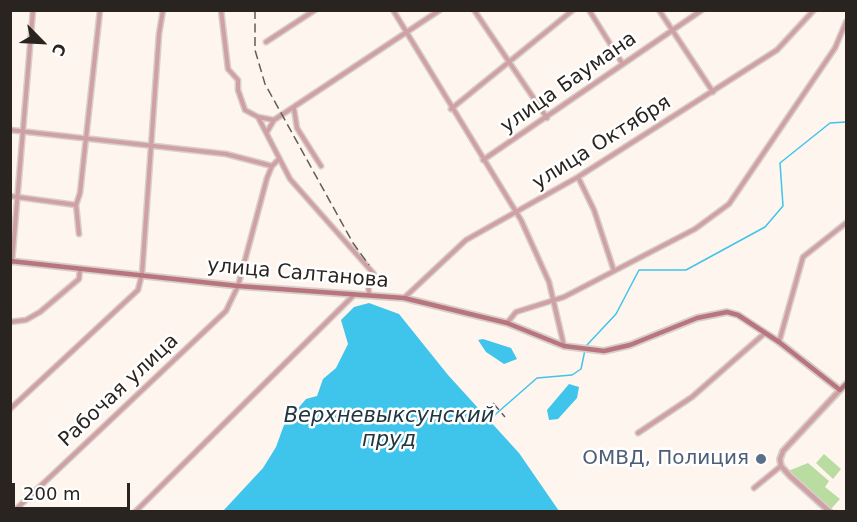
<!DOCTYPE html>
<html>
<head>
<meta charset="utf-8">
<style>
	body { margin:0 }
	#map { position:relative; width:857px; height:522px; overflow:hidden; background:#fef5ef; font-family:"DejaVu Sans",sans-serif }
	canvas { display:block }
	.frame { position:absolute; inset:0; border:12px solid #292420; pointer-events:none }
	.north { position:absolute; left:12px; top:12px; width:60px; height:60px; -webkit-text-stroke:4px #fff; paint-order:stroke; rotate:114deg; font-size:16px; font-weight:700; line-height:24px; text-align:center; color:#292420 }
	.north::after { content:''; display:block; margin:auto; width:21px; height:27px; background:#292420; clip-path:polygon(50% 0,100% 100%,50% 72%,0 100%) }
	.scale { position:absolute; left:12px; top:483px; width:118px; height:27px; box-sizing:border-box; border:3px solid #292420; border-top:0; padding-left:8px; font-size:18px; line-height:21px; white-space:nowrap; color:#292420; -webkit-text-stroke:4px #fff; paint-order:stroke }
</style>
</head>
<body>
<div id="map">
<canvas width="857" height="522"></canvas>
<div class="frame"></div>
<div class="north">С</div>
<div class="scale">200 m</div>
</div>
<script>
const c = document.querySelector('canvas').getContext('2d');
c.lineJoin = 'round';
function paint(path, color) { c.fillStyle = color; c.fill(path, 'evenodd'); }
const toPath = rows => new Path2D(rows.map(r => 'M' + r).join(''));
function strokePath(path, color, width, dash) { c.strokeStyle = color; c.lineWidth = width; c.lineCap = dash ? 'butt' : 'round'; c.setLineDash(dash || []); c.stroke(path); }
function drawText(font, color, halo, rows, align = 'center') {
  c.font = font + ' "DejaVu Sans",sans-serif'; c.lineWidth = 5; c.setLineDash([]); c.textBaseline = 'middle'; c.strokeStyle = halo; c.fillStyle = color; for (const [text, x, y, turn = 0] of rows) {
    c.save(); c.translate(x, y); c.rotate((+turn || 0) * Math.PI / 180); c.textAlign = isNaN(turn) ? turn : align; if (halo) c.strokeText(text, 0, 0); c.fillText(text, 0, 0); c.restore();
  }
}
paint(toPath([
	[824,454,841,469,833,479,816,463],
	[808,463,829,481,825,487,840,499,831,509,788,471]
]), '#b9dca1');
paint(toPath([
	[369,303,399,314,448,375,519,453,559,511,223,511,263,468,276,447,284,425,306,399,317,396,323,379,336,368,348,344,341,320,354,307],
	[483,339,511,348,517,359,504,364,486,352,478,340],
	[569,384,579,387,577,398,558,419,549,420,547,410]
]), '#3fc4ec');
strokePath(toPath([
	[586,346,616,314,639,270,686,270,765,227,783,206,780,163,830,123,846,122],
	[489,420,537,378,572,375,581,369,585,350]
]), '#3fc4ec', 1.5);
const minor = toPath([
	[221,10,228,69,238,80,238,90,245,110,258,117,290,179,374,274,368,282,369,295],
	[393,10,521,220,549,282,564,346],
	[474,10,547,118],
	[589,10,622,63],
	[659,10,713,92],
	[266,42,315,10],
	[294,109,297,128,321,166],
	[451,109,573,10],
	[258,117,274,120],
	[10,130,226,154,272,166],
	[267,132,274,120,440,10],
	[483,160,702,10],
	[578,177,594,210,614,271],
	[10,196,76,205],
	[79,234,76,205,80,193,100,10],
	[12,262,33,10],
	[404,298,466,240,578,177,777,50,814,10],
	[10,322,26,320,40,312,79,279,80,269],
	[507,323,516,312,564,297,695,229,729,204,835,48,846,22],
	[779,342,803,257,846,223],
	[10,409,138,290,142,274,159,34,163,10],
	[638,433,692,397,765,333],
	[754,488,781,466],
	[13,512,226,311,238,286,267,178,272,166,279,159],
	[135,512,354,295]
]);
const tertiary = toPath([
	[830,512,790,476,781,466,780,459,783,451,840,390]
]);
const secondary = toPath([
	[10,261,238,286,404,298,507,323,564,346,604,351,630,345,697,318,727,312,738,315,779,342,840,390,846,384]
]);
strokePath(minor, '#d8cfca', 7);
strokePath(tertiary, '#d8cfca', 8);
strokePath(secondary, '#d8cfca', 8);
strokePath(minor, '#cfa0a4', 4);
strokePath(tertiary, '#cfa0a4', 4.5);
strokePath(secondary, '#b9757d', 4.5);
strokePath(toPath([
	[255,10,255,50,265,84,353,243,369,265],
	[493,403,505,417]
]), '#625c58', 1.5, [9, 4.5]);
for (const [x, y, r, color] of [
	[761,459,6,"#5c6f8a"]
]) { const dot = new Path2D(); dot.arc(x, y, r, 0, 2 * Math.PI); c.fillStyle = color; c.fill(dot); strokePath(dot, '#fff', 2); }
drawText('20px', '#292420', '#fff', [
	["улица Баумана",569,83,-35],
	["улица Октября",602,143,-32],
	["улица Салтанова",298,274,5],
	["Рабочая улица",119,391,-43]
]);
drawText('20px', '#4e5e75', '#fff', [
	["ОМВД, Полиция",749,459]
], 'right');
drawText('italic 21px', '#21373f', '#fff', [
	["Верхневыксунский",389,417],
	["пруд",389,441]
]);
</script>
</body>
</html>
